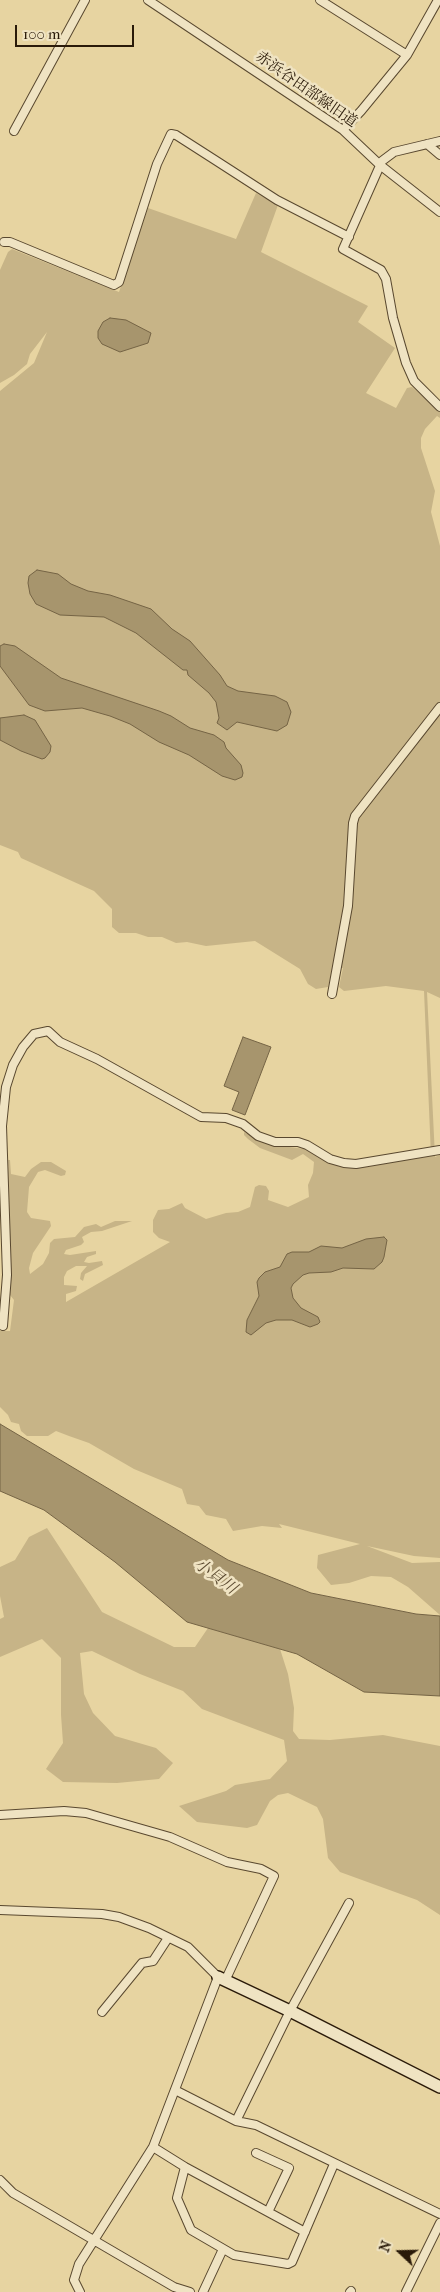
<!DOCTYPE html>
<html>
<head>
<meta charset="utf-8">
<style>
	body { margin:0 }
	#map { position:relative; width:440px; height:2292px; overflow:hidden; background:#e7d4a1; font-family:"IM FELL French Canon",serif }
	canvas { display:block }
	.north { position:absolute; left:375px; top:2227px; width:50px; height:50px; -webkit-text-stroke:4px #efe3c2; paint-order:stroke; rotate:291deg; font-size:14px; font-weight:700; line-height:20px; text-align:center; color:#2a1a09 }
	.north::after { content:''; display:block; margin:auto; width:18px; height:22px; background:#2a1a09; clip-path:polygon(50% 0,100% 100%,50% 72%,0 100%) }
	.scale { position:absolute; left:15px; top:25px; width:119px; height:22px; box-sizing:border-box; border:2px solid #2a1a09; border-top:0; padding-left:6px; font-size:15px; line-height:18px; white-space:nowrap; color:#2a1a09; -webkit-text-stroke:4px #efe3c2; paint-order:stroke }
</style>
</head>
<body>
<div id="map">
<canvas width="440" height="2292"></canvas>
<div class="north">N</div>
<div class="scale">100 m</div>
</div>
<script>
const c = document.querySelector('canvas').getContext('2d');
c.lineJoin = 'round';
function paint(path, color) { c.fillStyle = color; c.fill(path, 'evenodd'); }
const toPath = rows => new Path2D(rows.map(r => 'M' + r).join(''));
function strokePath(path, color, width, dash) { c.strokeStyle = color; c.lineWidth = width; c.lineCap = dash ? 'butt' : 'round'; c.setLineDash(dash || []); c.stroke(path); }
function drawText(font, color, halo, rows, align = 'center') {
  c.font = font + ' "IM FELL French Canon","Noto Serif JP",serif'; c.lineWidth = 5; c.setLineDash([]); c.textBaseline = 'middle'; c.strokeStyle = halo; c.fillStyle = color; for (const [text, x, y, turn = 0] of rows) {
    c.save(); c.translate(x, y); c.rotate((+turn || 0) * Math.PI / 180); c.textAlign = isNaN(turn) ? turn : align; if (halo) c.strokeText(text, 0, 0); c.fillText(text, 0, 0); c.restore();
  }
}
paint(toPath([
	[256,193,278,205,261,252,368,306,358,322,395,348,366,393,396,408,407,388,412,387,440,411,440,418,437,416,425,429,421,438,421,448,435,491,431,512,440,546,440,998,427,992,435,1157,440,1155,440,1558,414,1556,367,1546,412,1563,440,1562,440,1615,408,1587,391,1577,371,1576,349,1583,331,1585,317,1568,318,1555,360,1544,279,1524,282,1528,262,1526,233,1531,226,1519,206,1515,199,1506,187,1504,182,1489,134,1469,89,1443,69,1436,56,1431,48,1436,27,1436,21,1431,19,1424,11,1422,8,1415,0,1407,0,1331,10,1331,14,1300,10,1295,8,1160,10,1160,11,1174,25,1177,31,1169,41,1162,51,1162,66,1171,65,1175,61,1176,45,1170,38,1172,29,1187,27,1212,31,1218,50,1221,51,1226,33,1253,29,1268,30,1274,43,1264,49,1253,50,1243,54,1239,75,1237,84,1227,96,1224,101,1227,115,1221,132,1221,102,1231,91,1232,82,1237,84,1242,81,1245,66,1250,64,1254,70,1255,96,1251,96,1254,87,1257,84,1262,89,1263,102,1261,103,1265,85,1274,83,1281,80,1279,81,1273,87,1266,76,1266,67,1271,64,1277,64,1285,77,1286,76,1291,66,1294,66,1302,170,1242,159,1238,153,1232,153,1220,158,1210,169,1209,182,1203,185,1208,206,1219,226,1213,238,1212,250,1207,255,1187,259,1185,266,1186,269,1191,268,1200,288,1207,309,1197,308,1185,313,1173,314,1162,303,1154,292,1160,260,1148,248,1139,244,1135,244,1132,266,1144,305,1149,340,1167,366,1167,431,1156,424,991,386,986,344,991,339,987,343,968,333,967,328,987,316,989,308,984,300,969,255,941,206,946,187,942,176,943,162,937,148,937,136,933,119,933,112,927,112,909,94,891,21,858,18,852,0,845,0,391,34,363,47,332,30,354,27,364,14,375,0,383,0,270,8,252,12,249,119,292,148,208,236,239],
	[47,1528,102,1612,174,1647,195,1647,208,1628,280,1649,288,1674,294,1708,293,1731,299,1739,330,1740,383,1735,440,1746,440,1915,417,1900,340,1872,328,1858,323,1819,317,1807,288,1793,278,1795,270,1801,257,1825,247,1828,197,1822,179,1806,226,1791,235,1785,270,1779,287,1761,284,1740,202,1709,183,1691,140,1674,92,1651,80,1653,84,1694,93,1713,115,1736,156,1748,173,1763,159,1779,117,1783,63,1782,46,1769,63,1743,61,1715,61,1658,42,1639,0,1657,0,1619,4,1617,0,1596,0,1567,15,1560,29,1537]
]), '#c7b487');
const water = toPath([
	[110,318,126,320,151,333,148,343,120,352,102,344,98,338,98,331,103,322,110,318],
	[37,570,58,574,71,584,88,591,110,595,151,609,172,629,190,641,220,675,227,686,238,691,275,696,287,702,291,712,287,725,277,731,237,722,227,730,217,723,219,718,216,702,209,693,188,675,187,670,183,670,136,633,104,617,60,615,36,604,30,594,28,583,29,576,37,570],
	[4,644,15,646,61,678,159,711,171,716,190,728,214,735,224,742,226,748,241,765,243,773,242,777,235,780,222,776,189,755,159,742,130,724,110,716,82,708,45,711,29,705,0,666,0,646,4,644],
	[24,715,35,720,51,746,50,752,45,758,42,759,21,751,0,740,0,718,24,715],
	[243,1037,271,1047,245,1115,232,1110,239,1092,224,1086,243,1037],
	[384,1237,387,1240,384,1257,382,1262,374,1269,343,1268,331,1272,309,1273,303,1275,293,1284,291,1288,293,1298,301,1308,318,1317,320,1322,318,1324,310,1327,292,1320,276,1320,266,1323,251,1335,246,1332,247,1320,259,1296,257,1282,259,1278,265,1272,280,1267,287,1254,292,1252,309,1252,321,1246,342,1248,366,1239,384,1237],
	[0,1424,228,1560,311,1593,416,1614,440,1616,440,1696,364,1692,297,1654,187,1622,115,1562,44,1510,0,1491,0,1424]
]);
paint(water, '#a7956d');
strokePath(water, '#756445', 1);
const street = toPath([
	[148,0,343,130,380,165,440,212],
	[320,0,407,55],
	[343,130,361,111,407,55,438,0],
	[14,131,85,0],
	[440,141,394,152,382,161,343,249,381,270,386,279,393,318,406,363,414,381,440,407],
	[427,144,440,155],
	[4,242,10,242,114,285,119,282,157,164,171,134,176,135,215,160,277,200,349,237],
	[332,994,348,906,353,823,355,816,440,707],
	[3,1326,7,1275,2,1126,6,1087,13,1065,23,1047,34,1034,48,1031,60,1042,97,1059,201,1117,226,1118,243,1124,258,1136,275,1142,298,1142,307,1145,330,1159,344,1163,356,1164,440,1150],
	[0,1815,64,1811,86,1813,170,1837,227,1862,261,1869,274,1876,225,1981],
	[0,1910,102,1914,119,1917,149,1928,188,1947,218,1977,153,2147,79,2264,74,2280,80,2292],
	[102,2012,142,1963,153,1961,168,1938],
	[175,2090,236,2121,256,2125,440,2214],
	[236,2121,290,2011,349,1903],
	[153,2147,185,2167,305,2232],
	[256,2153,289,2168,268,2212],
	[185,2167,177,2198,191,2230,234,2255,288,2264,292,2262,334,2164],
	[0,2180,13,2193,174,2287,190,2292],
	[203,2292,223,2249],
	[350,2292,351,2291],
	[406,2292,440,2223]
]);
const secondary = toPath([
	[218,1977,290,2011,440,2087]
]);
strokePath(street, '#59482f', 10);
strokePath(secondary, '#2a1a09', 14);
strokePath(street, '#efe3c2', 8);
strokePath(secondary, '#efe3c2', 11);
drawText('15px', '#2a1a09', '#efe3c2', [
	["赤浜谷田部線旧道",306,90,35]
]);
drawText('italic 16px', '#5c4b31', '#efe3c2', [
	["小貝川",215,1577,36]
]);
</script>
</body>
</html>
